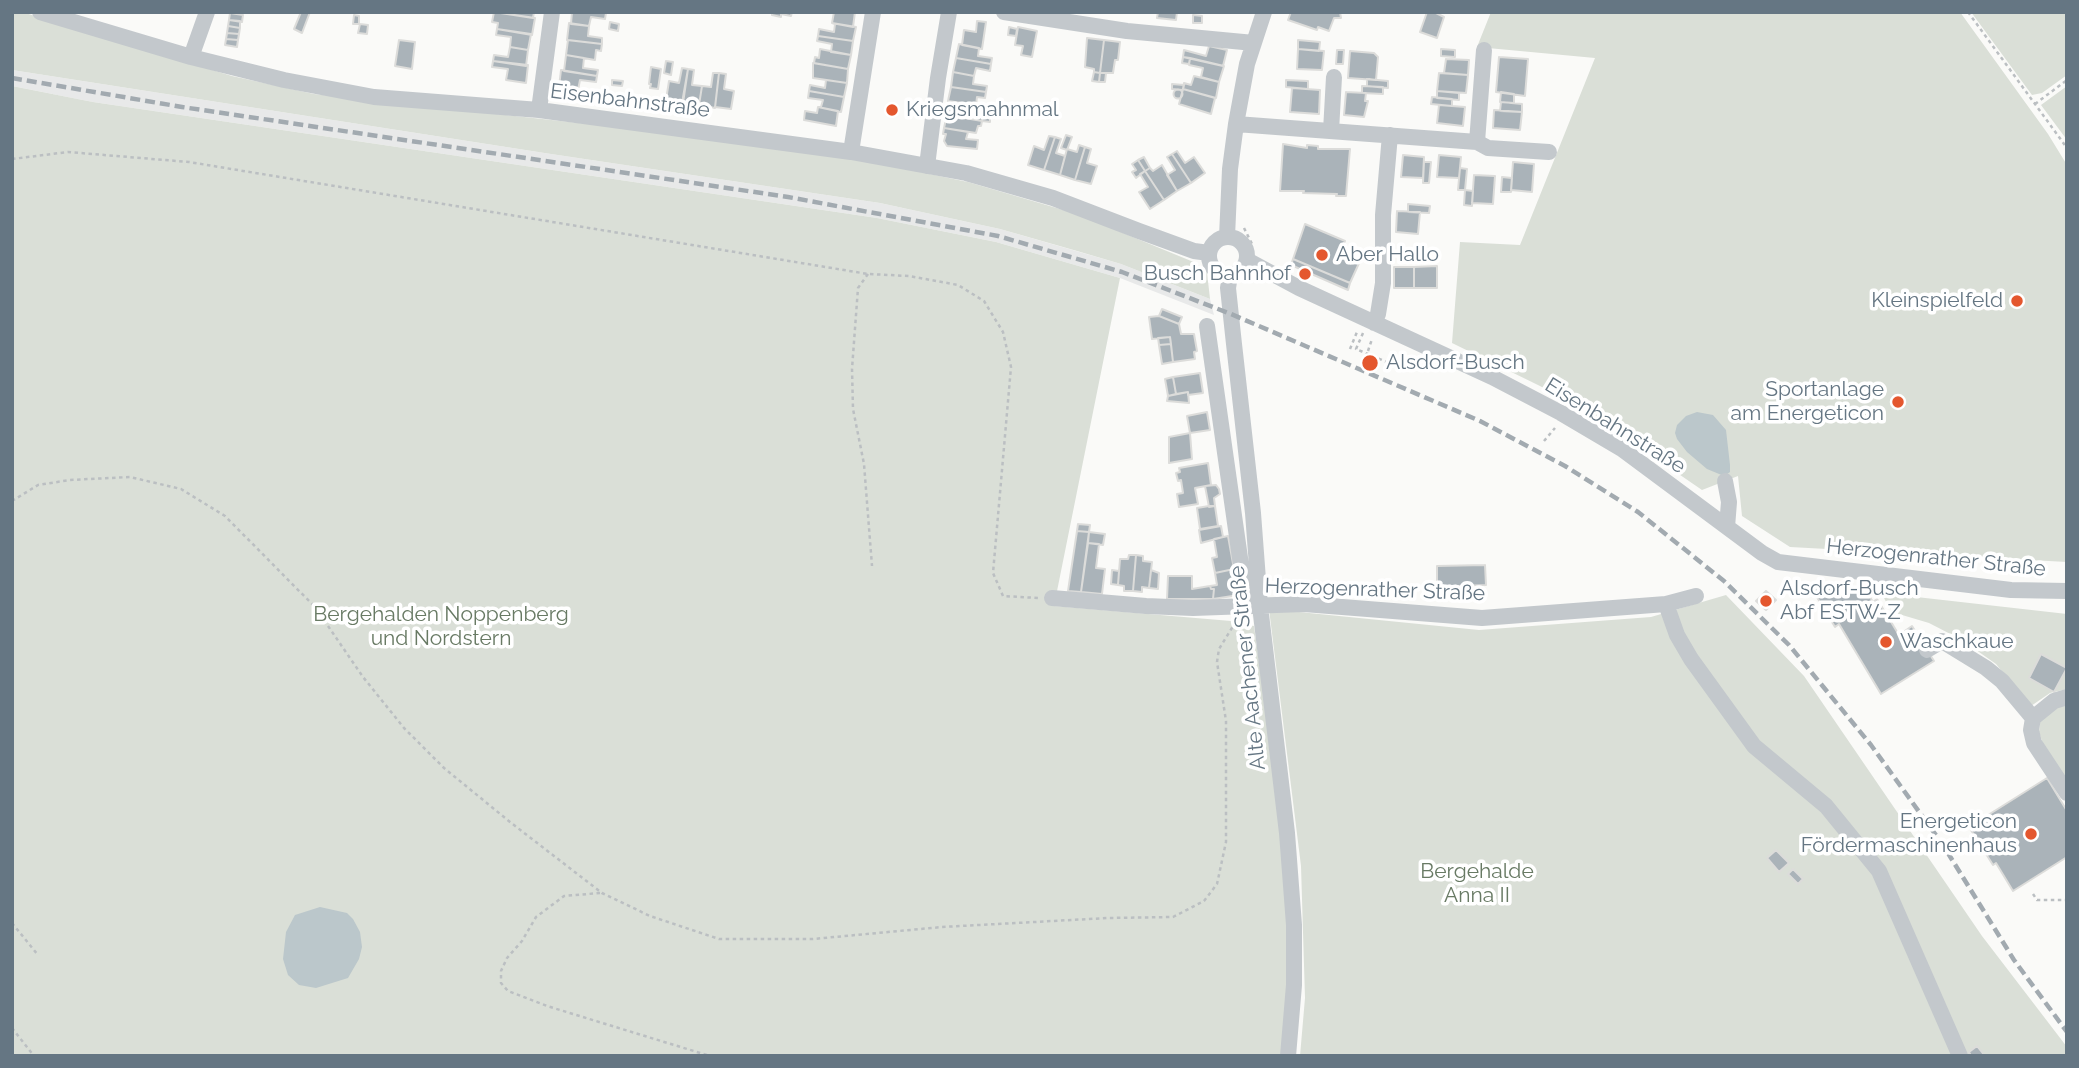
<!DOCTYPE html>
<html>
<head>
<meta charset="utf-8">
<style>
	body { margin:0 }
	#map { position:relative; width:2079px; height:1068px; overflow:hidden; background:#fafaf8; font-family:Raleway,sans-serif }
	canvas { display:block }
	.frame { position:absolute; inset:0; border:14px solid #657683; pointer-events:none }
</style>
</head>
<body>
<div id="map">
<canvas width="2079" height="1068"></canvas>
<div class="frame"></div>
</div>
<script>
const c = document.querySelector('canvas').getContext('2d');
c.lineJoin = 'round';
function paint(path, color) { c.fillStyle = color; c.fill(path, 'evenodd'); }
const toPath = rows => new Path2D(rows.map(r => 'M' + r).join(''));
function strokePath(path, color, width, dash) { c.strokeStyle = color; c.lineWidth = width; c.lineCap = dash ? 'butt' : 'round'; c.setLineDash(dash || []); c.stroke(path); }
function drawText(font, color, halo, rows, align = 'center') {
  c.font = font + ' Raleway,sans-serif'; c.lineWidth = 7; c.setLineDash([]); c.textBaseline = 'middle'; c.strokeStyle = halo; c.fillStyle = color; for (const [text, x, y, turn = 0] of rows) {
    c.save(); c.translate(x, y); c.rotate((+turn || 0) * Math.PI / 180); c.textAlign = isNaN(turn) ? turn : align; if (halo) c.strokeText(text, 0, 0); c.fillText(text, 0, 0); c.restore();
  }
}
paint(toPath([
	[12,70,551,154,880,203,1000,229,1121,264,1210,299,1214,315,1120,278,996,242,877,218,93,102,12,86]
]), '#e8e9e9');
paint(toPath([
	[12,12,22,12,232,76,314,94,588,124,848,157,968,182,1077,214,1196,263,1207,272,1210,299,1121,264,1077,251,1000,229,880,203,551,154,12,70],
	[1491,12,1960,12,2048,134,2067,165,2067,562,1790,547,1742,516,1738,476,1702,490,1603,422,1540,386,1452,343,1460,242,1520,245,1595,58,1477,47],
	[1971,12,2029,12,2033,14,2067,12,2067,75,2042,93,2032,95],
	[12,86,93,102,877,218,996,242,1120,278,1054,606,1231,621,1254,626,1275,775,1295,994,1284,1056,12,1056],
	[2067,86,2067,140,2041,105],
	[1881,593,2067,614,2067,689,2050,693,2031,706,1996,664,1962,640,1929,623,1892,612],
	[1726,595,1804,676,1982,936,2067,1047,2067,1056,1300,1056,1305,998,1301,866,1269,609,1479,630,1651,617],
	[2067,702,2067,784,2043,744,2039,732,2040,722,2047,714]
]), '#dadfd7');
paint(toPath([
	[1697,412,1713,415,1726,430,1730,465,1730,472,1724,476,1707,469,1687,452,1677,439,1675,433,1677,425,1686,416],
	[320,907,347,913,353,919,360,932,362,947,359,959,348,978,316,988,299,985,288,975,283,959,286,932,295,915]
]), '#bbc7cb');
const building = toPath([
	[301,12,310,12,302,33,294,29,301,12],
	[494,12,535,18,532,35,497,29,498,23,492,22,494,12],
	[494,12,534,12,533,18,494,12],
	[572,12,601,12,606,13,605,19,591,17,589,26,571,24,572,12],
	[772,12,792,12,791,16,781,14,781,17,772,15,772,12],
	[834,12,855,12,853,27,832,23,834,12],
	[1158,12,1177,12,1176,20,1157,18,1158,12],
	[1291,12,1340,12,1341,18,1334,18,1329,31,1318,27,1317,30,1288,20,1291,12],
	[1427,12,1434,12,1444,17,1437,38,1420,32,1427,12],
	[230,13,243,15,242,22,229,20,230,13],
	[354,15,359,16,359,24,353,24,354,15],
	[1193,15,1202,16,1202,23,1193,23,1193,15],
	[229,20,240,21,240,28,228,26,229,20],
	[977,21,986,22,982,49,962,45,964,30,976,32,977,21],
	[610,22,619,24,618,31,609,29,610,22],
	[569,23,589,26,588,36,602,38,602,44,567,40,569,23],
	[832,23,856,27,853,41,818,36,819,29,834,32,835,24,832,23],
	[360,24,368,25,367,34,358,33,360,24],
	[228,26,240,28,239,34,227,33,228,26],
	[1009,27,1017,29,1016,36,1008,35,1009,27],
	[1018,27,1037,31,1032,57,1021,55,1023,46,1015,45,1018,27],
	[497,29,531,34,528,50,510,47,511,37,496,35,497,29],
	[227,33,239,34,238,40,226,39,227,33],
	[818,36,853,41,851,55,831,52,832,44,817,41,818,36],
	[1087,38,1104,40,1100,73,1094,72,1094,69,1085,67,1087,38],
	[226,39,238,40,237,47,225,45,226,39],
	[399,40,415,42,412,69,395,66,399,40],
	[568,40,602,44,601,51,596,50,595,60,566,55,568,40],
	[1104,40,1120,42,1118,60,1115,60,1113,73,1100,73,1104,40],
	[1298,40,1320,42,1319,51,1298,49,1298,40],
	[959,44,979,48,978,56,992,58,991,64,956,58,959,44],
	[1209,46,1227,50,1223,66,1183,57,1184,50,1206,56,1209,46],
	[510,47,528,50,526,66,493,61,494,55,508,57,510,47],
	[820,49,851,55,848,69,814,63,815,57,819,58,820,49],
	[1298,49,1324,51,1322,70,1297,69,1298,49],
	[1441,49,1455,50,1455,57,1441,56,1441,49],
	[1337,50,1344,50,1343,64,1336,64,1337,50],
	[1350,51,1374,53,1378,57,1376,80,1348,78,1350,51],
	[566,55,584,58,583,68,598,70,597,76,564,71,566,55],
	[1183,57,1190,58,1189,64,1182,63,1183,57],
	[1499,57,1528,59,1525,96,1496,92,1499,57],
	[956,58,991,64,990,71,976,68,974,76,953,72,956,58],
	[1190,58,1224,66,1219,82,1201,77,1203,68,1189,65,1190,58],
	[1446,59,1469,60,1468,75,1444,73,1446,59],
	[493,61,528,65,526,83,506,80,508,69,492,67,493,61],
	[666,61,673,62,671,75,664,73,666,61],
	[813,63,848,69,847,83,813,78,813,63],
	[651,67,661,69,658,89,650,88,651,84,649,84,651,67],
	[682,68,688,69,683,103,666,100,669,81,679,83,682,68],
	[688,69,694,70,692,85,702,86,699,105,682,103,688,69],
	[561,70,597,76,596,82,580,80,578,90,559,87,561,70],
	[953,72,974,76,973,84,987,86,986,92,951,87,953,72],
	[1094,72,1100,73,1099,82,1092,81,1094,72],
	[713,73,719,73,715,108,699,105,702,86,711,87,713,73],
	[719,73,726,74,724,89,734,91,731,109,715,107,719,73],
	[1100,73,1106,73,1105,82,1099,82,1100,73],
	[1439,73,1468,75,1466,93,1437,91,1439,73],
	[1194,76,1219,82,1216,98,1183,89,1184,83,1191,85,1194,76],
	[1367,79,1388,81,1388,88,1367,86,1367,79],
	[612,80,623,81,622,86,612,85,612,80],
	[826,80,847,83,844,97,809,91,810,85,825,88,826,80],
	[1286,80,1308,81,1308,89,1286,87,1286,80],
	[1172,84,1184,85,1183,90,1172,89,1172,84],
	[1362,86,1383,87,1383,94,1362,93,1362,86],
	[951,87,986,92,985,98,977,97,976,105,948,101,951,87],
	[1292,88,1320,90,1319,114,1290,112,1292,88],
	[1183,89,1215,98,1211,114,1179,104,1183,89],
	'1173.5 94a4.5 4.5 0 1 1 9 0a4.5 4.5 0 1 1-9 0Z',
	[809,91,844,97,841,112,818,107,821,107,823,100,808,98,809,91],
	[1437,91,1459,93,1459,100,1437,98,1437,91],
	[1346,92,1366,93,1365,101,1368,101,1364,117,1344,115,1346,92],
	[1501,92,1514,94,1514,103,1500,102,1501,92],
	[1432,97,1452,99,1452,106,1431,104,1432,97],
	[948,101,969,104,968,112,983,114,982,121,947,115,948,101],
	[1501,102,1522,104,1522,112,1500,111,1501,102],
	[1439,105,1465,107,1463,126,1437,123,1439,105],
	[818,107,838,111,836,126,804,120,805,111,817,113,818,107],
	[1494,110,1522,112,1520,130,1493,128,1494,110],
	[983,114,990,117,990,122,982,121,983,114],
	[947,115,982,121,981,126,978,126,976,133,944,128,947,115],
	[944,128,968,132,966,139,978,140,977,149,947,146,944,141,946,134,943,134,944,128],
	[1066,135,1072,137,1067,150,1061,148,1066,135],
	[1049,136,1055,137,1044,170,1028,165,1034,146,1044,150,1049,136],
	[1055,137,1061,139,1056,153,1065,156,1060,175,1044,170,1055,137],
	[1283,144,1307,148,1307,145,1318,146,1318,149,1350,149,1346,196,1336,196,1337,194,1303,193,1304,191,1280,191,1283,144],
	[1079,145,1085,147,1075,180,1060,175,1067,149,1077,152,1079,145],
	[1085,147,1091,149,1087,163,1097,166,1091,184,1075,180,1085,147],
	[1177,151,1185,163,1194,157,1205,173,1191,183,1172,154,1177,151],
	[1172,154,1191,183,1177,191,1167,175,1175,170,1167,157,1172,154],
	[1403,155,1424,157,1423,178,1401,177,1403,155],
	[1439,155,1461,157,1459,178,1437,177,1439,155],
	[1144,157,1150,168,1145,171,1138,160,1144,157],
	[1138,160,1145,171,1136,178,1132,172,1136,170,1132,164,1138,160],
	[1424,162,1431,162,1429,183,1423,183,1424,162],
	[1513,162,1534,164,1532,192,1511,190,1513,162],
	[1162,165,1177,191,1164,200,1145,171,1150,168,1153,171,1162,165],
	[1460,168,1467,169,1465,190,1458,190,1460,168],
	[1145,171,1164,200,1150,209,1139,192,1148,187,1140,174,1145,171],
	[1474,175,1495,176,1493,204,1472,203,1474,175],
	[1502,177,1512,178,1511,192,1501,192,1502,177],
	[1465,190,1473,191,1472,206,1464,205,1465,190],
	[1408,204,1430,206,1429,213,1408,212,1408,204],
	[1397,211,1420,212,1418,234,1396,232,1397,211],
	[1305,224,1345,241,1340,252,1360,261,1350,283,1293,259,1305,224],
	[1293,259,1350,283,1348,290,1291,265,1293,259],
	[1437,266,1437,288,1414,288,1414,267,1437,266],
	[1394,267,1414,267,1414,288,1394,288,1394,267],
	[1162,309,1182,317,1179,324,1159,316,1162,309],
	[1159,316,1179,324,1181,334,1194,334,1197,351,1194,352,1195,359,1173,362,1170,337,1152,339,1149,317,1159,316],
	[1170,337,1171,344,1159,345,1158,338,1170,337],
	[1171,344,1173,362,1162,364,1159,345,1171,344],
	[1200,373,1203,393,1188,395,1188,392,1176,394,1173,377,1200,373],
	[1173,377,1176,394,1168,396,1165,379,1173,377],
	[1188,392,1189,403,1167,401,1168,396,1188,392],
	[1207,412,1210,430,1190,433,1187,416,1207,412],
	[1190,433,1192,459,1169,463,1169,437,1190,433],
	[1208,463,1211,485,1195,488,1198,504,1179,507,1177,494,1183,493,1181,480,1178,481,1176,473,1180,472,1179,468,1208,463],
	[1216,485,1219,489,1220,494,1214,498,1215,506,1209,507,1205,486,1216,485],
	[1209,506,1215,506,1218,526,1200,529,1197,508,1209,506],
	[1078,524,1090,525,1089,532,1077,531,1078,524],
	[1221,526,1223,537,1201,543,1199,530,1221,526],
	[1077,531,1089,532,1081,592,1068,591,1077,531],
	[1089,532,1105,534,1103,545,1088,543,1089,532],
	[1228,536,1234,569,1215,573,1212,558,1217,557,1214,539,1228,536],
	[1088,543,1099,544,1096,568,1105,569,1102,594,1081,592,1088,543],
	[1129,555,1136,555,1133,591,1124,591,1124,586,1118,585,1120,559,1128,559,1129,555],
	[1136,555,1143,556,1143,561,1152,562,1149,588,1142,587,1142,592,1133,591,1136,555],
	[1485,565,1486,585,1437,587,1437,566,1485,565],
	[1234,569,1239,595,1213,599,1214,589,1211,589,1210,586,1217,585,1215,573,1234,569],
	[1112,570,1119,571,1118,585,1111,584,1112,570],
	[1151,570,1159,573,1158,589,1149,588,1151,570],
	[1168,576,1192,576,1192,589,1210,586,1211,589,1214,589,1213,599,1167,599,1168,576],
	[1815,585,1865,589,1873,602,1877,599,1899,635,1912,626,1934,661,1881,694,1839,624,1835,627,1812,589,1815,585],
	[1766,591,1776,600,1766,610,1756,601,1766,591],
	[2041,654,2067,668,2054,692,2029,678,2041,654],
	[2047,778,2067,811,2067,857,2013,891,1996,863,1993,865,1969,827,2047,778],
	[1776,850,1789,863,1779,872,1767,858,1776,850],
	[1793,869,1803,879,1798,884,1788,874,1793,869],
	[1977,1046,1985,1056,1971,1056,1969,1052,1977,1046]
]);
paint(building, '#aab3b9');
strokePath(building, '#dcdcda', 2);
strokePath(toPath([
	[1968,12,2067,148],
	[2035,104,2067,80],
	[12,159,68,152,189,162,868,274,909,276,958,285,984,301,1003,332,1011,367,993,573,1003,596,1038,598],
	[1244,228,1252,244],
	[1207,269,1212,282],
	[868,274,858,288,852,369,853,409,864,464,872,566],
	[1363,333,1356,349,1396,366,1395,368],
	[1350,349,1357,332],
	[1368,351,1372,339],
	[1544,441,1555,428],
	[12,501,38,485,70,480,130,477,181,489,225,516,315,607,363,677,404,728,444,768,510,822,602,893,650,916,719,939,813,939,942,927,1108,918,1173,917,1204,901,1217,884,1226,842,1226,721,1217,662,1219,649,1235,623],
	[600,893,564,896,536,917,522,941,507,958,501,971,501,983,508,991,547,1006,710,1056],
	[2033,894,2037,900,2067,900],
	[12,923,38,955],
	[12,1028,34,1056]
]), '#bbbfc2', 2.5, [3.5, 3.5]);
strokePath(toPath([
	[40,12,191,57,284,80,374,97,539,110,851,152,966,173,1053,198,1139,231,1194,251,1209,253],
	[1004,12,1127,31,1254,43],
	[191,57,207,12],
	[539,110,552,12],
	[1236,124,1477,142,1488,148,1549,152],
	[1331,131,1334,77],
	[1477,142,1484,50],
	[851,152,873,12],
	[927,166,938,78,949,12],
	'1209 256a19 19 0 1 1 38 0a19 19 0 1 1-38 0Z',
	[1227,237,1230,169,1236,124,1247,64,1264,12],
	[1247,260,1299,288,1492,377,1561,413,1622,449,1762,553,1778,562,2011,590,2067,591],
	[1230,275,1228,288,1234,344,1253,513,1260,606,1287,833,1294,925,1294,985,1288,1056],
	[1374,323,1378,314,1383,283,1383,215,1390,135],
	[1207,326,1247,607],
	[1725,481,1729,502,1727,527],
	[1052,598,1146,606,1193,608,1304,604,1482,618,1666,604,1696,596],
	[1666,604,1677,635,1691,659,1754,746,1826,806,1879,871,1960,1056],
	[1927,650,1942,641,1986,668,2002,681,2033,718,2054,701,2067,697],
	[2033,718,2031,730,2034,743,2067,793]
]), '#c3c8cc', 16);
strokePath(toPath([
	[12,78,182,107,788,197,998,236,1122,272,1231,314,1480,421,1565,466,1638,512,1724,581,1789,645,1871,745,1943,845,2014,960,2067,1032]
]), '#a2aab0', 4.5, [10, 5]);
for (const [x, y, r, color] of [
	[892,110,7,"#e4572e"],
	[1322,255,7,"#e4572e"],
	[1305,274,7,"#e4572e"],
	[2017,301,7,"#e4572e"],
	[1370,363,9,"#e4572e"],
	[1898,402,7,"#e4572e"],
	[1766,601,7,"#e4572e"],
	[1886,642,7,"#e4572e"],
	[2031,834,7,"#e4572e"]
]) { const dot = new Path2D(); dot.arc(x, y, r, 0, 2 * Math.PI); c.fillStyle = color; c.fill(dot); strokePath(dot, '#fff', 2.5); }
drawText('21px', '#657683', '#fff', [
	["Eisenbahnstraße",630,101,7],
	["Eisenbahnstraße",1615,426,32],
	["Herzogenrather Straße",1936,558,6],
	["Herzogenrather Straße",1375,590,2],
	["Alte Aachener Straße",1248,668,-96]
]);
drawText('21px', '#657683', '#fff', [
	["Kriegsmahnmal",906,110],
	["Aber Hallo",1336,255],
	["Busch Bahnhof",1291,274,"right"],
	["Kleinspielfeld",2003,301,"right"],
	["Alsdorf-Busch",1386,363],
	["Sportanlage",1884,390,"right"],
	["am Energeticon",1884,414,"right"],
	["Alsdorf-Busch",1780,589],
	["Abf ESTW-Z",1780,613],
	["Waschkaue",1900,642],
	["Energeticon",2017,822,"right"],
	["Fördermaschinenhaus",2017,846,"right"]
], 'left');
drawText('21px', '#687a64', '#fff', [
	["Bergehalden Noppenberg",441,615],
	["und Nordstern",441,639],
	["Bergehalde",1477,872],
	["Anna II",1477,896]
]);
</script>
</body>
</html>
